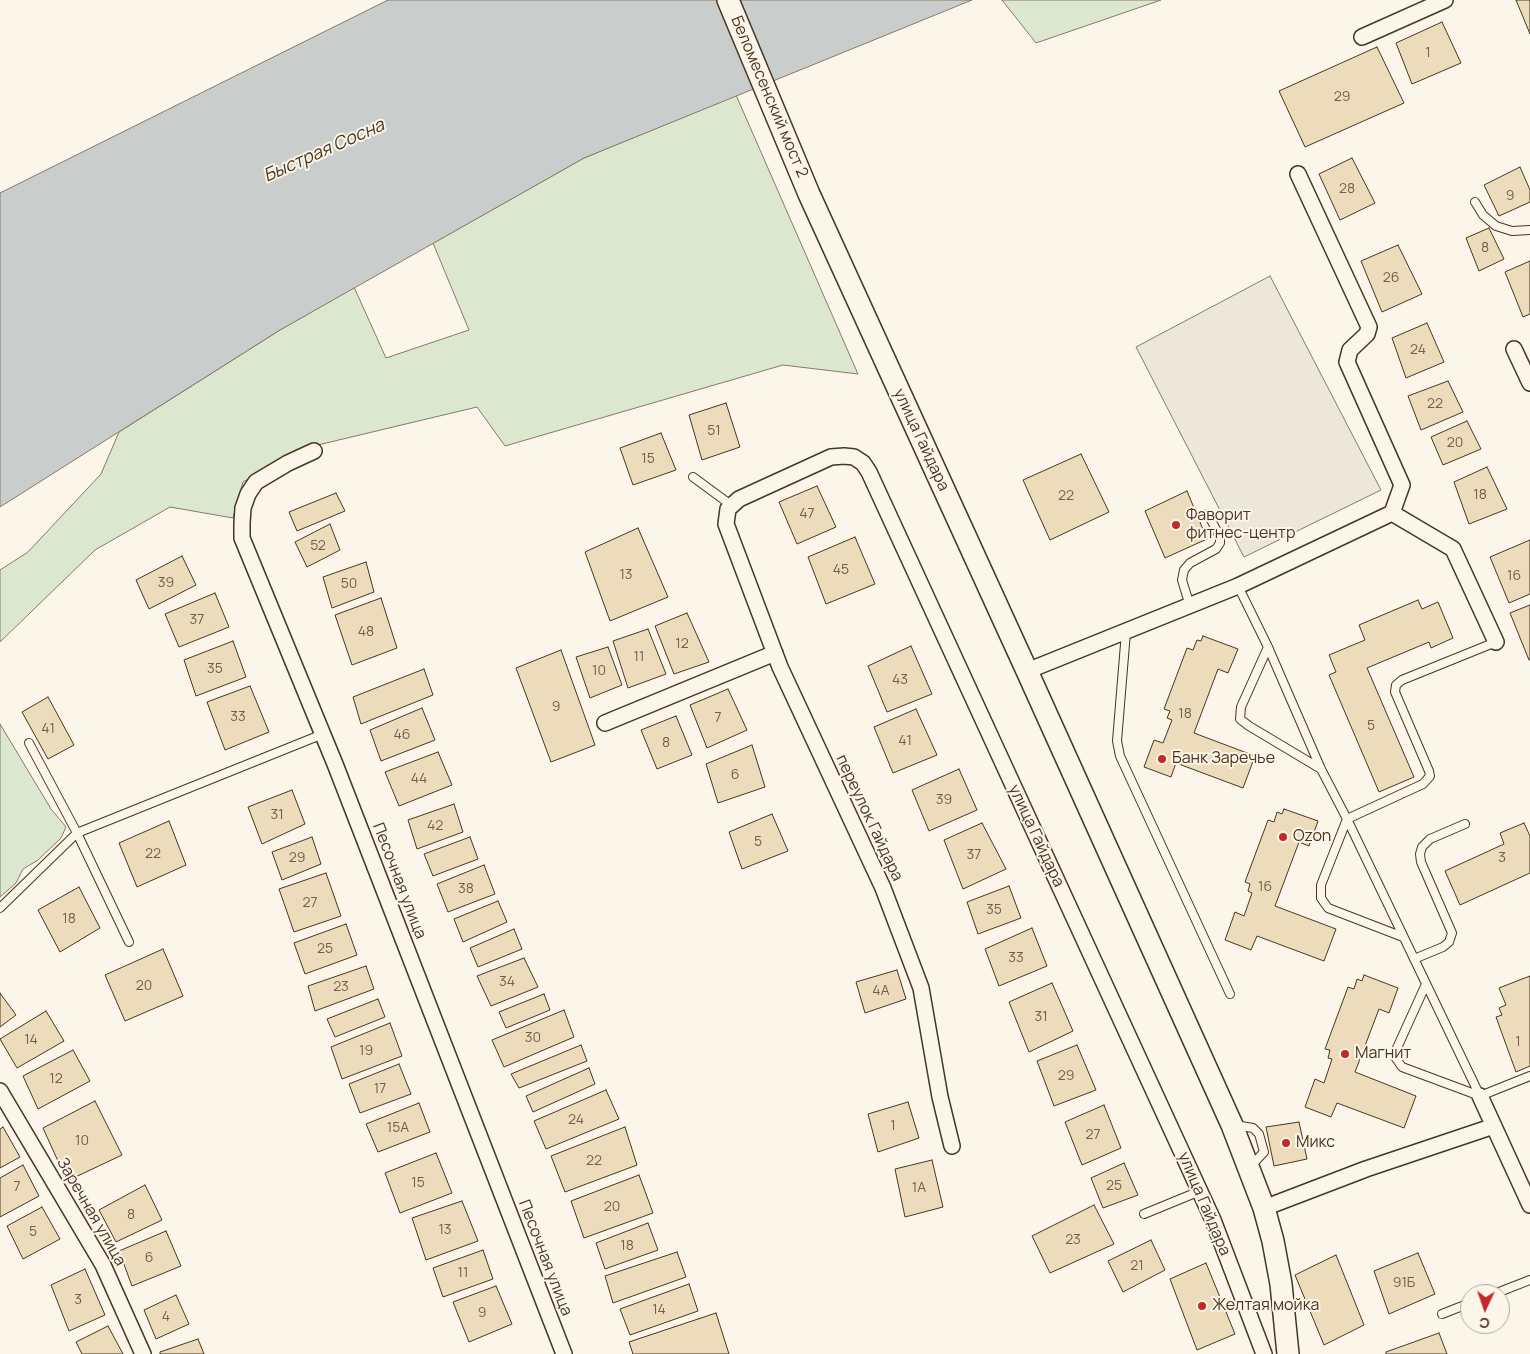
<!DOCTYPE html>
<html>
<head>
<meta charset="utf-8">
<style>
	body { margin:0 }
	#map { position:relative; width:1530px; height:1354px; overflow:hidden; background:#fbf6e9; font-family:Manrope,sans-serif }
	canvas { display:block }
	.north { position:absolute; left:1460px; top:1284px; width:50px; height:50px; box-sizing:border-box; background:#fbf6e9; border:1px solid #b4a999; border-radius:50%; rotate:183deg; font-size:14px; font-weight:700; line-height:20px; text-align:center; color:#4a3520 }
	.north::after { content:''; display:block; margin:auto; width:18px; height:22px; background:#c62828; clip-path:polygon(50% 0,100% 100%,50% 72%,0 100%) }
</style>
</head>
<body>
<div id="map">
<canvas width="1530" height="1354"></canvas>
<div class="north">С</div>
</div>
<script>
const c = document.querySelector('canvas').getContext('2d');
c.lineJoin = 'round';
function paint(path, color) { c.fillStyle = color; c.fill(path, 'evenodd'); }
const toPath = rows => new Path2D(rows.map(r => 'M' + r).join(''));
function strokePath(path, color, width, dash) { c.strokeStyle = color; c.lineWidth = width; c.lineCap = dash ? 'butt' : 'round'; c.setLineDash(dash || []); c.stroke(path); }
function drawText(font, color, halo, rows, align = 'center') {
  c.font = font + ' Manrope,sans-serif'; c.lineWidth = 4; c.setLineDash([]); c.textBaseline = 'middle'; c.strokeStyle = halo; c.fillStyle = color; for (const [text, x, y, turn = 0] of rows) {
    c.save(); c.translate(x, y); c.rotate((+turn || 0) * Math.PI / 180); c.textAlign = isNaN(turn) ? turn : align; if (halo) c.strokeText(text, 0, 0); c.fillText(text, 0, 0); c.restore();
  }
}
const green = toPath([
	[1002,0,1161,0,1036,43,1002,0],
	[736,95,858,374,783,365,505,446,477,407,301,449,243,482,233,518,170,507,95,550,0,642,0,570,28,552,101,474,119,432,280,330,354,287,386,358,469,330,433,243,584,158,736,95],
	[0,724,51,809,66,827,61,838,38,860,23,869,16,883,0,897,0,724]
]);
paint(green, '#dce7d0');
strokePath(green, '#887966', 1);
const parking = toPath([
	[1270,276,1381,490,1244,557,1136,347,1270,276]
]);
paint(parking, '#ede7d9');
strokePath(parking, '#887966', 1);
const water = toPath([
	[388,0,972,0,584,158,280,330,0,507,0,193,388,0]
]);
paint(water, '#c9cecd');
strokePath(water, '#887966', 1);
const building = toPath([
	[1516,0,1530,0,1530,34,1516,0],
	[1442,22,1461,63,1412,84,1396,43,1442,22],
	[1377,47,1404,103,1305,147,1279,91,1377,47],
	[1352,158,1375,203,1340,220,1319,174,1352,158],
	[1520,167,1530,190,1530,202,1499,216,1484,185,1520,167],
	[1489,228,1504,259,1479,271,1466,238,1489,228],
	[1398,245,1422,294,1382,312,1361,261,1398,245],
	[1530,261,1530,314,1523,317,1505,272,1530,261],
	[1427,323,1444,362,1406,378,1392,338,1427,323],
	[1448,381,1463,412,1421,430,1408,396,1448,381],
	[726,403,740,447,702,460,689,415,726,403],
	[1467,421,1481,449,1443,465,1431,437,1467,421],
	[661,433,676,470,633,485,620,448,661,433],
	[1081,454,1109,512,1050,540,1023,480,1081,454],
	[1487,467,1507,509,1469,524,1454,482,1487,467],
	[817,486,836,527,797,544,779,502,817,486],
	[1187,491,1207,539,1165,558,1145,511,1187,491],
	[336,493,345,511,297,531,289,512,336,493],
	[330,524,340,550,307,567,295,542,330,524],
	[638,528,668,597,610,621,585,552,638,528],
	[855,537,875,584,826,604,808,557,855,537],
	[1530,540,1530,594,1509,603,1490,557,1530,540],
	[182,556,196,585,149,609,136,580,182,556],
	[366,562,374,592,332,608,323,577,366,562],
	[215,593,229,627,179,647,165,614,215,593],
	[381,598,397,648,352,665,335,615,381,598],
	[1418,600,1422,609,1438,602,1453,638,1431,648,1429,642,1367,668,1414,777,1379,792,1329,675,1336,672,1329,655,1365,640,1359,625,1418,600],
	[1530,605,1530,660,1529,660,1510,613,1530,605],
	[687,613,709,662,674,674,655,626,687,613],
	[648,629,666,674,628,688,613,641,648,629],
	[1203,636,1238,649,1228,673,1218,669,1194,733,1255,756,1243,788,1176,763,1171,777,1144,767,1154,740,1163,743,1172,720,1167,718,1170,711,1164,709,1187,648,1193,650,1197,640,1201,641,1203,636],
	[233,641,246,677,196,696,184,660,233,641],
	[911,646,932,694,887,712,868,666,911,646],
	[608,647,622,685,590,698,576,657,608,647],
	[561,650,595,745,551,762,516,668,561,650],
	[424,669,433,695,361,724,353,697,424,669],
	[250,686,269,732,225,750,207,702,250,686],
	[728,689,747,730,707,748,690,705,728,689],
	[48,697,74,745,48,759,22,712,48,697],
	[422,708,435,740,381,761,370,730,422,708],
	[916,709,937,755,893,773,874,727,916,709],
	[676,716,692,755,657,769,641,730,676,716],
	[752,745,765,787,718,803,706,764,752,745],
	[438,752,452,785,399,806,385,772,438,752],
	[959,769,977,810,929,831,912,790,959,769],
	[292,790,305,824,262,844,248,807,292,790],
	[454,804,463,832,417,849,408,820,454,804],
	[1284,809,1318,821,1309,846,1299,842,1275,906,1336,929,1324,961,1257,936,1251,950,1225,940,1235,912,1244,916,1252,893,1248,891,1250,884,1245,882,1268,820,1274,822,1277,812,1282,814,1284,809],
	[772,814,788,851,742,869,729,832,772,814],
	[169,821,186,865,137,887,119,843,169,821],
	[982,823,1006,869,963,889,944,840,982,823],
	[1524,823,1530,836,1530,873,1460,905,1445,871,1504,844,1500,833,1524,823],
	[312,837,321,864,282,880,272,852,312,837],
	[470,837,478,859,433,876,424,854,470,837],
	[484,865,495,894,448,912,437,884,484,865],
	[326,873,341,916,294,932,279,889,326,873],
	[1009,886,1021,918,978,934,967,902,1009,886],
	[79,887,100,928,60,952,38,910,79,887],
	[498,901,507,922,463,942,454,919,498,901],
	[346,924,357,955,305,974,294,943,346,924],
	[1032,928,1047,966,999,986,985,949,1032,928],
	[514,929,522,949,478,967,470,948,514,929],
	[163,949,183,996,125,1021,105,975,163,949],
	[524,958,538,987,491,1006,477,976,524,958],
	[366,966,374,989,315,1011,308,986,366,966],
	[897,970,906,999,865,1013,856,982,897,970],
	[1364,975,1398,988,1389,1013,1379,1009,1355,1072,1416,1096,1404,1128,1337,1103,1331,1117,1305,1107,1315,1079,1324,1083,1332,1059,1328,1058,1330,1050,1325,1049,1348,987,1354,989,1357,979,1362,981,1364,975],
	[1530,976,1530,1066,1516,1072,1496,1017,1502,1015,1499,1008,1506,1005,1499,988,1530,976],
	[1052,983,1073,1031,1029,1052,1009,1002,1052,983],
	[0,993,16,1015,0,1027,0,993],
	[544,994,550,1010,506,1028,499,1012,544,994],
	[378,999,385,1017,335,1037,327,1019,378,999],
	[564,1010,574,1037,504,1067,492,1040,564,1010],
	[46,1011,64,1041,17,1068,0,1039,46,1011],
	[390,1023,402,1056,342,1079,331,1047,390,1023],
	[581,1045,587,1061,519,1088,511,1074,581,1045],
	[1077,1045,1096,1090,1054,1106,1037,1061,1077,1045],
	[73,1050,90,1081,38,1109,23,1076,73,1050],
	[399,1064,411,1094,360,1113,349,1084,399,1064],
	[589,1068,595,1084,533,1112,526,1096,589,1068],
	[606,1090,619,1119,546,1149,534,1121,606,1090],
	[95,1101,122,1155,67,1181,43,1128,95,1101],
	[908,1102,919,1138,878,1152,868,1114,908,1102],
	[419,1103,430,1132,378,1152,366,1124,419,1103],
	[1104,1105,1121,1148,1082,1165,1065,1122,1104,1105],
	[1299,1122,1307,1159,1274,1166,1266,1127,1299,1122],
	[3,1127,20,1157,0,1168,0,1129,3,1127],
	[625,1127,637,1165,565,1192,551,1156,625,1127],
	[436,1153,452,1193,400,1213,385,1173,436,1153],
	[932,1160,943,1207,905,1217,895,1169,932,1160],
	[1124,1163,1138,1195,1103,1208,1091,1178,1124,1163],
	[23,1165,39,1196,0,1217,0,1178,23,1165],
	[639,1175,653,1213,584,1238,571,1201,639,1175],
	[145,1185,162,1220,116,1242,99,1210,145,1185],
	[462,1201,478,1241,426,1260,412,1218,462,1201],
	[1094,1205,1114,1244,1050,1273,1032,1236,1094,1205],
	[42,1207,60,1239,23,1259,7,1226,42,1207],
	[648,1223,658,1250,605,1269,596,1243,648,1223],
	[166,1231,181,1266,132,1286,119,1251,166,1231],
	[1151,1240,1165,1270,1123,1292,1108,1261,1151,1240],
	[483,1250,493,1279,443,1297,433,1268,483,1250],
	[677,1252,686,1277,613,1303,605,1276,677,1252],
	[1418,1253,1435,1294,1389,1314,1374,1271,1418,1253],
	[1336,1255,1364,1325,1324,1345,1295,1275,1336,1255],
	[1206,1263,1235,1334,1197,1350,1170,1279,1206,1263],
	[85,1269,105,1315,69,1331,51,1285,85,1269],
	[689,1284,698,1311,630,1335,620,1309,689,1284],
	[496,1286,512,1324,469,1342,453,1302,496,1286],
	[176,1295,189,1324,156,1339,144,1310,176,1295],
	[716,1313,729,1354,633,1354,629,1342,716,1313],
	[108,1326,123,1354,82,1354,76,1342,108,1326],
	[1439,1333,1447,1354,1386,1354,1386,1352,1439,1333],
	[198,1339,204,1354,160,1354,160,1352,198,1339]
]);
paint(building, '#ecdcbc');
strokePath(building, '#4a3520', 1);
const lane = toPath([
	[1475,202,1483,215,1496,226,1512,231,1530,230],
	[693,477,731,505],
	[1238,586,1268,647,1321,769,1347,819,1480,1096],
	[1190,606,1182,580,1184,570,1190,563,1216,549,1220,543,1220,537,1208,514],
	[1126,632,1117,741,1120,756,1230,994],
	[1268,647,1241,707,1240,719,1249,726,1321,769],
	[0,908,77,833,29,743],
	[1403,937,1328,908,1321,898,1321,885,1347,819,1423,784,1430,776,1429,771,1395,692,1396,685,1402,680,1496,642],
	[129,942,77,833,323,734],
	[1414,959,1443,947,1449,942,1452,933,1421,862,1420,854,1422,847,1430,839,1465,824],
	[1426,984,1397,1048,1395,1057,1402,1067,1480,1096,1530,1076],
	[1235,1125,1253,1128,1259,1134,1264,1152,1250,1167],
	[1144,1214,1200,1191],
	[1494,1294,1530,1280],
	[1442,1314,1470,1303]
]);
const street = toPath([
	[1362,37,1445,0],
	[1298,174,1369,327,1367,334,1350,350,1347,362,1402,485,1392,513],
	[1514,349,1530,383],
	[314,451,288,463,256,482,248,494,243,508,242,523,242,538,335,764,564,1354],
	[1392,513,1453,549,1496,642],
	[1027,671,1238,586,1392,513],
	[605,723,775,653],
	[0,1091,103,1265,143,1354],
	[1480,1096,1530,1205],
	[952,1146,940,1097,921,988,883,888,780,667,726,524,728,509,739,499,831,457,844,456,854,457,863,463,869,472,1213,1220,1264,1354],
	[1264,1208,1366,1169,1494,1126]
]);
const secondary = toPath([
	[728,0,809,194,1027,671,1232,1125,1264,1208,1273,1241,1281,1284,1288,1354]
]);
strokePath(lane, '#4a3520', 10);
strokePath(street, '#4a3520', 18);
strokePath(secondary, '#4a3520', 24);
strokePath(lane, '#fbf6e9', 8);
strokePath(street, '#fbf6e9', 15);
strokePath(secondary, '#fbf6e9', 21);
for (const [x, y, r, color] of [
	[1176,525,5,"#c62828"],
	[1162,759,5,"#c62828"],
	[1283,837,5,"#c62828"],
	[1345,1054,5,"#c62828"],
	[1286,1143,5,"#c62828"],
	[1202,1306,5,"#c62828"]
]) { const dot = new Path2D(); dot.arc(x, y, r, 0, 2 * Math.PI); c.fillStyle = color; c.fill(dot); strokePath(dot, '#fbf6e9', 2); }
drawText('14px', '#725f47', null, [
	["1",1428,53],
	["29",1342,97],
	["28",1347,189],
	["9",1510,196],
	["8",1485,248],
	["26",1391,278],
	["24",1418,350],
	["22",1435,404],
	["51",714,431],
	["20",1455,443],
	["15",648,459],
	["18",1480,495],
	["22",1066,496],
	["47",807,514],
	["52",318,546],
	["45",841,570],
	["13",626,575],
	["16",1514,576],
	["39",166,583],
	["50",349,584],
	["37",197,620],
	["48",366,632],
	["12",682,644],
	["11",639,657],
	["35",215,669],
	["10",599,671],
	["43",900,680],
	["9",556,707],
	["18",1185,714],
	["33",238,717],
	["7",718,718],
	["5",1371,726],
	["41",48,729],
	["46",402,735],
	["41",905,741],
	["8",666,743],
	["6",735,775],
	["44",419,779],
	["39",944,800],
	["31",277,815],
	["42",435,826],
	["5",758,842],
	["22",153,854],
	["37",974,855],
	["29",297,858],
	["3",1502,858],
	["16",1265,887],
	["38",466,889],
	["27",310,903],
	["35",994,910],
	["18",69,919],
	["25",325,949],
	["33",1016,958],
	["34",507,982],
	["20",144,986],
	["23",341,987],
	["4А",881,991],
	["31",1041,1017],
	["30",533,1038],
	["14",31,1040],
	["1",1518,1042],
	["19",366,1051],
	["29",1066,1076],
	["12",56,1079],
	["17",380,1089],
	["24",576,1120],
	["1",893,1126],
	["15А",398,1128],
	["27",1093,1135],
	["10",82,1141],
	["22",594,1161],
	["15",418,1183],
	["25",1114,1186],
	["7",17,1187],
	["1А",919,1188],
	["20",612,1207],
	["8",131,1215],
	["13",445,1230],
	["5",33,1232],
	["23",1073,1240],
	["18",627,1246],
	["6",149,1258],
	["21",1137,1266],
	["11",463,1273],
	["91Б",1404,1283],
	["3",78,1300],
	["14",659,1310],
	["9",482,1313],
	["4",166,1317]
]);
drawText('16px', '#4a3520', '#fbf6e9', [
	["Беломесенский мост 2",769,97,67],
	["улица Гайдара",921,440,65],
	["переулок Гайдара",869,818,65],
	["улица Гайдара",1036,836,65],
	["Песочная улица",399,881,69],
	["улица Гайдара",1204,1204,67],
	["Заречная улица",91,1212,60],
	["Песочная улица",545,1258,69]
]);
drawText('16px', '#4a3520', '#fbf6e9', [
	["Фаворит",1186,516],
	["фитнес-центр",1186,534],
	["Банк Заречье",1172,759],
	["Ozon",1293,837],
	["Магнит",1355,1054],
	["Микс",1296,1143],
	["Желтая мойка",1212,1306]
], 'left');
drawText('italic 18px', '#4a3520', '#fbf6e9', [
	["Быстрая Сосна",324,151,-24]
]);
</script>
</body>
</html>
